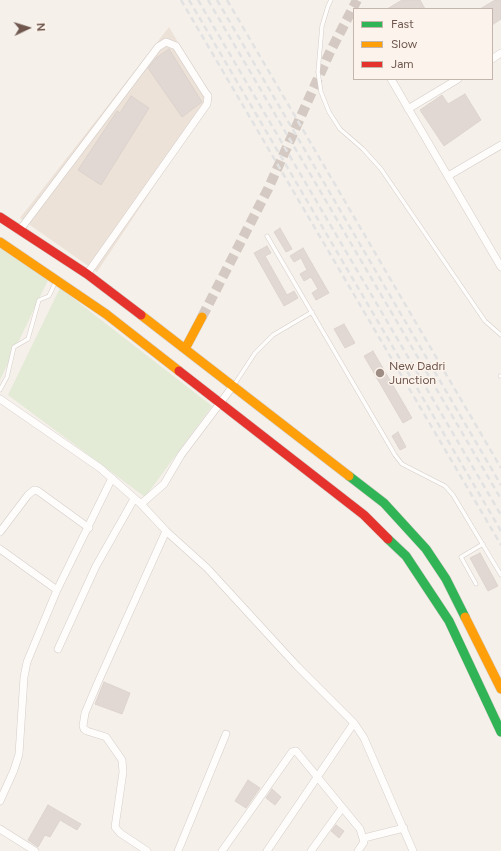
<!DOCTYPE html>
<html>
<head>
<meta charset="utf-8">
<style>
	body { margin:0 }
	#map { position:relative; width:501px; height:851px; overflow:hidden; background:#f5f0ea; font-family:Figtree,sans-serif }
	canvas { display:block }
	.legend { position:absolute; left:353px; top:8px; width:140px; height:72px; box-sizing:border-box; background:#fcf4ec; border:1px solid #c4b5ad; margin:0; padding:5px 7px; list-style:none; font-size:12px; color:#6f574e }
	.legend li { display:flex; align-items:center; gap:8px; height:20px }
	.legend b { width:20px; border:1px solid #c4b5ad }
	.north { position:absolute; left:8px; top:8px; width:40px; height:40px; -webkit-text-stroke:3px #fcf4ec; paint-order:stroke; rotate:86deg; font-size:11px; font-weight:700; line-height:16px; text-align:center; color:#6f574e }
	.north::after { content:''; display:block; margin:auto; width:14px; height:18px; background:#6f574e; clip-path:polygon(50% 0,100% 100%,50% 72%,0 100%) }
</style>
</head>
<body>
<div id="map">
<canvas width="501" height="851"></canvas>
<ul class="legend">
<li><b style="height:5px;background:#30b455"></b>Fast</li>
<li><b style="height:5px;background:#ff9f0a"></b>Slow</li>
<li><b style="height:5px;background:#e5322d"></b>Jam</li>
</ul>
<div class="north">N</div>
</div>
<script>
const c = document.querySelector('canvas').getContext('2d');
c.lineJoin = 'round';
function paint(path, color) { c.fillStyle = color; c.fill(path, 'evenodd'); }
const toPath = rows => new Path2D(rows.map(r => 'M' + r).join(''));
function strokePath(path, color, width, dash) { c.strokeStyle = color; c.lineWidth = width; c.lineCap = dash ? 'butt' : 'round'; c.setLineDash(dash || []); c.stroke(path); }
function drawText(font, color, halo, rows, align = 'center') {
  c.font = font + ' Figtree,sans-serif'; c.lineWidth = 3; c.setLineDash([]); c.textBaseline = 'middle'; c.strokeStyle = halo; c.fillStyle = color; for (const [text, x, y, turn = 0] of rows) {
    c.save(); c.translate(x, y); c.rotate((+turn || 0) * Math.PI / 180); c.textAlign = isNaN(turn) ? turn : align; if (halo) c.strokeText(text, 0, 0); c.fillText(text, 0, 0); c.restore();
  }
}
paint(toPath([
	[169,27,212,99,97,272,20,218]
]), '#ede2d8');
paint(toPath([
	[0,248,48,280,0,380],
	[60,288,212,406,145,497,8,395]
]), '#e3ead6');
const building = toPath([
	[402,0,420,0,425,9,387,9,402,0],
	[495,0,501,0,501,19,492,25,492,9,480,9,495,0],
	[169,49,202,102,182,117,148,68,156,58,169,49],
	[465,94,481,120,444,146,420,110,442,95,448,104,465,94],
	[131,96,149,108,101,185,78,170,117,111,120,113,131,96],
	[280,228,292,249,286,252,274,232,280,228],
	[267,246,271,253,265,256,287,295,294,291,298,298,284,306,254,253,267,246],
	[303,248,329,293,316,300,312,293,318,289,311,277,304,281,300,274,307,270,301,258,294,262,290,256,303,248],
	[344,324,355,343,345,348,334,329,344,324],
	[373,351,412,418,403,423,364,356,373,351],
	[398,432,406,447,400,450,392,436,398,432],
	[480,553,498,586,488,591,470,558,480,553],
	[104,682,130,693,122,714,95,704,104,682],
	[248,780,260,788,246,808,235,801,248,780],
	[272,789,281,797,275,805,266,798,272,789],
	[48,805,81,824,77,830,60,820,50,837,45,835,38,847,28,840,48,805],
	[336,825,344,831,339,838,331,831,336,825]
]);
paint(building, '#e1d8d3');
strokePath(building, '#ddd3cd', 1);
strokePath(toPath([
	[202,317,268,189,330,52,357,0]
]), '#d4cac3', 10, [10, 5]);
const lane = toPath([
	[331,0,328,6,322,26,318,72,321,92,329,112,340,129,363,149,381,169,485,321,501,335],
	[267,236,395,455,402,464,445,486,453,495,501,575],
	[500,376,501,376],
	[234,385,255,353,273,335,312,312],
	[0,390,7,377,14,347,28,339,39,300,49,296,56,281],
	[476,584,461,557,483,544]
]);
const street = toPath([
	[492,59,501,53],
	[391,79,501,267],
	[408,109,458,79],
	[448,176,501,145],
	[19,231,158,47,166,42,176,46,205,92,208,96,207,104,87,274],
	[0,399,100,468,141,504,166,531,207,568,297,666,354,723,364,738,413,851],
	[141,504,164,484,181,455,233,386],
	[0,532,28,495,34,490,38,491,89,528],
	[0,549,57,590],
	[58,649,96,566,134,499],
	[0,801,14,770,19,754,24,677,27,662,57,590,112,478],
	[0,829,35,851],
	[364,838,404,828],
	[147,851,120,833,115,827,123,772,122,760,106,737,87,731,84,729,83,726,85,713,99,680,166,531],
	[178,851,226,734],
	[222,851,292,752,296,751,360,829,364,842,358,851],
	[267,851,354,723],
	[311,851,342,808]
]);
const fast = toPath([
	[349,476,384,503,426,549,446,579,465,617],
	[388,539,406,556,449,621,501,732]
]);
const slow = toPath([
	[0,242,106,314,179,371],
	[141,315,349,476],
	[185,349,202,317],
	[465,617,501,689]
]);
const jam = toPath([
	[0,217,87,274,141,315],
	[179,371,364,515,388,539]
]);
strokePath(lane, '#d4cdc9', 4.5);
strokePath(street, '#d4cdc9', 8);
strokePath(fast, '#d4ccc7', 10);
strokePath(slow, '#d4ccc7', 10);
strokePath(jam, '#d4ccc7', 10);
strokePath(lane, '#fefdfc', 3.5);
strokePath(street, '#fefdfc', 7);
strokePath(fast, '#30b455', 9);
strokePath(slow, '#ff9f0a', 9);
strokePath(jam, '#e5322d', 9);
strokePath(toPath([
	[181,0,501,545],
	[189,0,501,531],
	[198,0,501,515],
	[208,0,501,499],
	[217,0,501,485],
	[227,0,501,468]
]), '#e3e2e3', 2.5, [6, 4]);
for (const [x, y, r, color] of [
	[380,373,5,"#9e8d85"]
]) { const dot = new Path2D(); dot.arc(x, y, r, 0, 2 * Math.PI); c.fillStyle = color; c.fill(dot); strokePath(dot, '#fcf4ec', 1.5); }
drawText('12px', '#6f574e', '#fcf4ec', [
	["New Dadri",389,366],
	["Junction",389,380]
], 'left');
</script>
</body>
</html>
